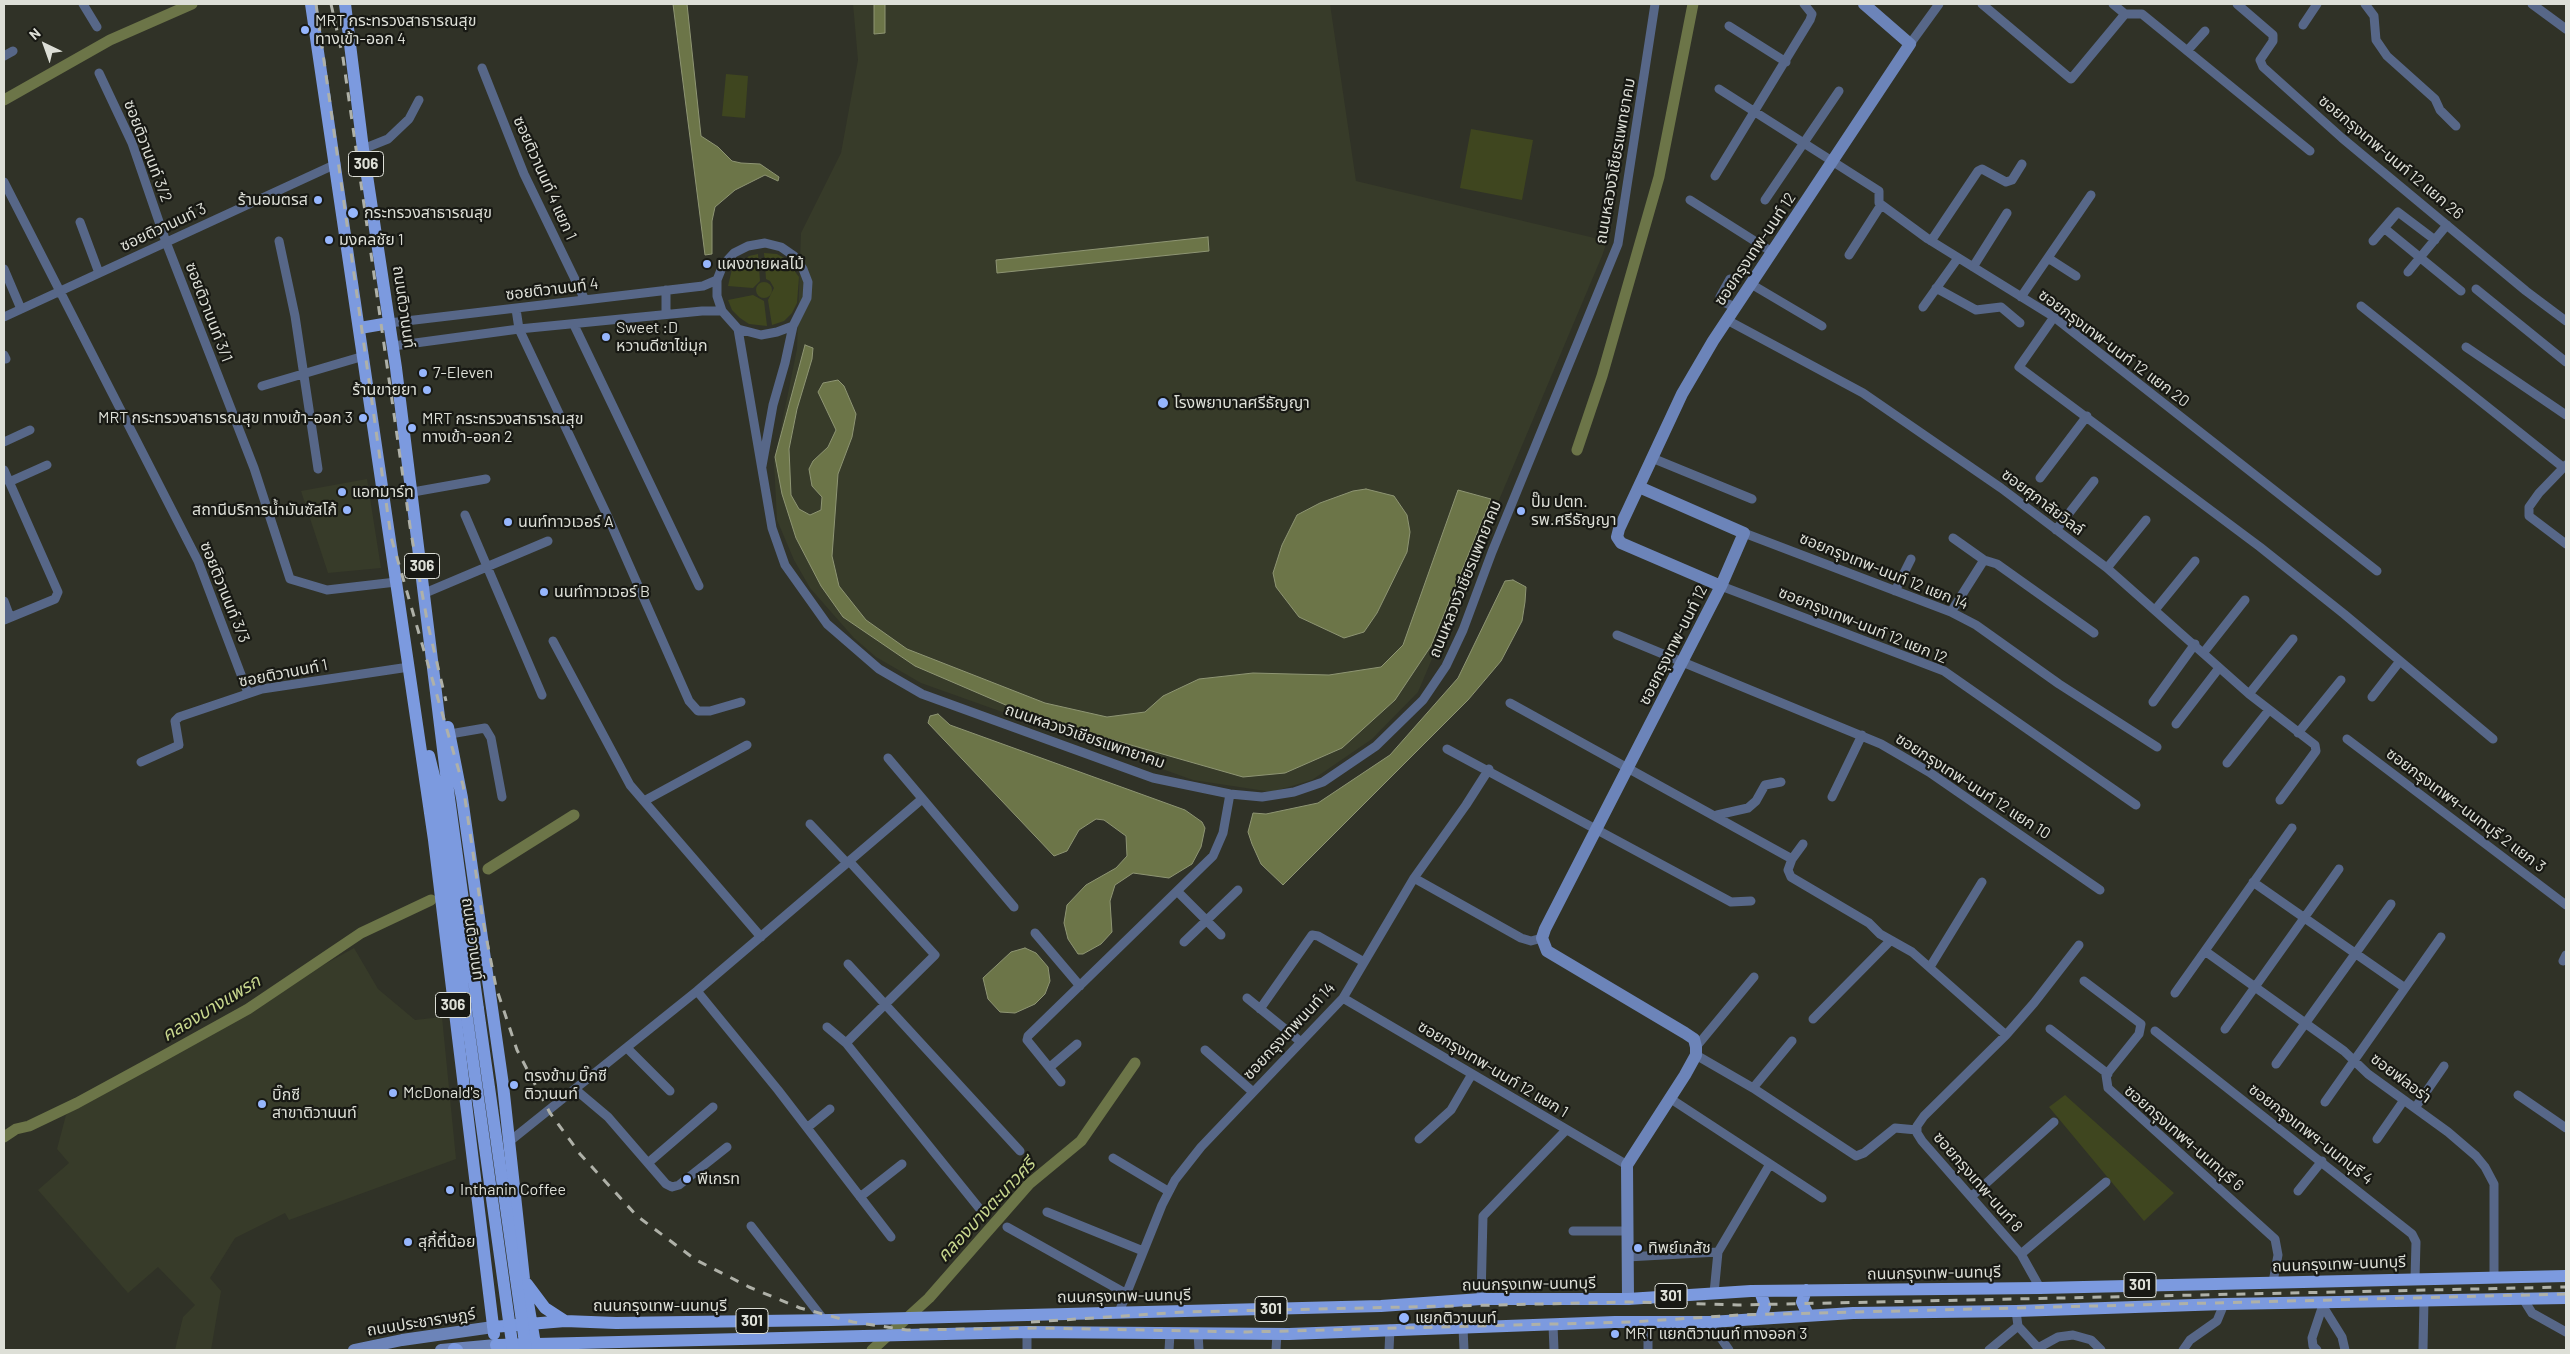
<!DOCTYPE html>
<html>
<head>
<meta charset="utf-8">
<style>
	body { margin:0 }
	#map { position:relative; width:2570px; height:1354px; overflow:hidden; background:#303227; font-family:Barlow,sans-serif }
	canvas { display:block }
	.frame { position:absolute; inset:0; border:5px solid #dddfd7; pointer-events:none }
	.north { position:absolute; left:20px; top:20px; width:50px; height:50px; -webkit-text-stroke:4px #181914; paint-order:stroke; rotate:318deg; font-size:14px; font-weight:700; line-height:20px; text-align:center; color:#dddfd7 }
	.north::after { content:''; display:block; margin:auto; width:18px; height:22px; background:#dddfd7; clip-path:polygon(50% 0,100% 100%,50% 72%,0 100%) }
</style>
</head>
<body>
<div id="map">
<canvas width="2570" height="1354"></canvas>
<div class="frame"></div>
<div class="north">N</div>
</div>
<script>
const c = document.querySelector('canvas').getContext('2d');
c.lineJoin = 'round';
function paint(path, color) { c.fillStyle = color; c.fill(path, 'evenodd'); }
const toPath = rows => new Path2D(rows.map(r => 'M' + r).join(''));
function strokePath(path, color, width, dash) { c.strokeStyle = color; c.lineWidth = width; c.lineCap = dash ? 'butt' : 'round'; c.setLineDash(dash || []); c.stroke(path); }
function drawText(font, color, halo, rows, align = 'center') {
  c.font = font + ' Barlow,"Noto Sans Thai",sans-serif'; c.lineWidth = 4.5; c.setLineDash([]); c.textBaseline = 'middle'; c.strokeStyle = halo; c.fillStyle = color; for (const [text, x, y, turn = 0] of rows) {
    c.save(); c.translate(x, y); c.rotate((+turn || 0) * Math.PI / 180); c.textAlign = isNaN(turn) ? turn : align; if (halo) c.strokeText(text, 0, 0); c.fillText(text, 0, 0); c.restore();
  }
}
paint(toPath([
	[853,4,1330,4,1356,181,1607,241,1602,256,1418,692,1372,739,1312,780,1272,792,1193,780,921,683,876,657,854,638,810,588,794,560,777,520,774,462,797,349,801,233,841,153,858,60],
	[367,479,381,568,328,573,301,491],
	[354,948,378,989,415,1020,442,1017,456,1159,289,1220,285,1213,235,1238,210,1278,221,1291,211,1350,175,1350,183,1317,195,1305,158,1267,128,1293,38,1190,69,1163,57,1149,66,1115,105,1086]
]), '#373b29');
paint(toPath([
	[726,74,748,76,745,118,722,116],
	[1471,129,1533,140,1522,200,1460,188],
	[764,253,777,254,786,259,799,277,797,303,792,313,784,321,772,325,768,300,774,288,770,281,766,279],
	[758,254,760,281,753,288,728,286,732,269,749,256],
	'756 290a8 8 0 1 1 16 0a8 8 0 1 1-16 0Z',
	[753,295,764,301,767,326,749,324,740,318,732,310,728,300],
	[2065,1095,2174,1193,2144,1221,2049,1107]
]), '#3f461f');
const water = toPath([
	[673,4,687,4,701,136,718,147,732,161,741,163,760,164,779,177,778,181,765,175,735,190,715,207,712,221,712,254,705,255,673,4],
	[874,4,885,4,885,33,874,34,874,4],
	[1208,237,1209,251,997,273,996,260,1208,237],
	[805,345,813,348,812,359,797,409,789,449,791,495,799,509,810,515,821,510,822,497,812,486,809,469,813,461,828,447,836,430,818,392,823,383,838,380,844,386,856,414,852,437,838,474,832,556,839,586,866,620,907,649,1045,703,1107,717,1145,712,1163,696,1199,679,1253,673,1329,675,1381,667,1403,645,1458,490,1491,499,1431,646,1395,700,1342,748,1285,773,1243,777,1036,718,915,666,843,617,821,586,796,538,782,494,775,457,805,345],
	[1366,489,1394,496,1407,515,1410,532,1407,552,1377,613,1364,632,1344,638,1299,617,1276,587,1273,573,1282,545,1297,515,1320,503,1353,491,1366,489],
	[1513,580,1526,587,1525,602,1522,621,1501,661,1468,700,1283,885,1261,864,1252,844,1248,832,1253,813,1266,814,1318,803,1390,755,1458,678,1505,581,1513,580],
	[938,714,950,725,1185,810,1202,822,1205,828,1201,847,1192,864,1169,878,1133,873,1115,885,1110,901,1112,932,1101,944,1083,954,1078,954,1068,939,1064,923,1067,905,1086,885,1116,868,1127,856,1126,836,1104,820,1096,819,1079,830,1067,851,1054,856,928,723,930,716,938,714],
	[1025,948,1036,953,1048,967,1050,981,1045,994,1035,1004,1015,1013,1000,1012,988,999,983,978,1011,952,1025,948]
]);
paint(water, '#6c7548');
strokePath(water, '#8e9573', 1);
strokePath(toPath([
	[4,100,110,40,192,4],
	[1577,450,1602,376,1659,177,1693,4],
	[488,869,574,815],
	[4,1137,16,1129,29,1126,77,1103,156,1060,248,1009,361,933,431,900],
	[872,1350,929,1298,1029,1184,1081,1141,1135,1063]
]), '#6c7548', 11);
strokePath(toPath([
	[83,4,97,27],
	[1982,4,2071,79,2125,14],
	[2113,4,2125,14,2142,14,2310,151],
	[2237,4,2273,35,2273,41,2260,60,2263,67,2342,138,2526,291,2566,321],
	[2365,4,2374,16,2376,40,2387,56,2435,99,2440,110,2456,126],
	[2532,4,2566,29],
	[2303,25,2317,4],
	[1729,26,1786,62],
	[1910,44,1939,4],
	[2187,51,2205,31],
	[4,56,13,51],
	[482,68,524,174,585,300],
	[99,73,132,143,166,242,254,468,290,579,327,590,396,582],
	[1719,89,1879,191,1879,203,1928,239,2054,317,2377,571],
	[363,149,388,139,409,119,419,100],
	[1715,176,1810,20,1812,14,1804,4],
	[4,182,198,561,248,693],
	[1690,200,1772,252],
	[1765,200,1839,91],
	[80,222,99,273],
	[2384,228,2461,291],
	[279,241,295,316,318,469],
	[1931,241,1978,171,1982,169,2006,182,2012,180,2022,164],
	[2373,241,2398,212,2435,240],
	[1849,255,1881,205],
	[2048,258,2076,276],
	[1973,267,2007,213],
	[4,269,21,309],
	[2408,272,2447,225],
	[1730,279,1720,297,1721,301,1735,307],
	[1751,284,1822,326],
	[1936,288,1976,310,2001,307,2020,323],
	[2476,289,2566,362],
	[2021,297,2091,195],
	[2361,306,2564,468],
	[1923,307,1958,258],
	[516,309,519,329,607,515,689,701,698,711,710,711,741,702],
	[666,314,666,290],
	[4,317,336,164],
	[2054,317,2019,367,2260,547,2344,614,2493,739],
	[1727,320,1863,393,2001,488,2107,568,2249,694,2315,745,2316,751,2280,800],
	[389,323,703,286,717,280],
	[574,325,699,586],
	[738,329,761,335,777,332,793,326],
	[393,346,519,329,702,311,722,311],
	[2466,347,2566,415],
	[4,355,6,359],
	[262,386,364,356],
	[4,442,30,430],
	[1652,458,1752,499],
	[2566,465,2539,493,2529,507,2529,516,2566,544],
	[762,466,773,405,785,363,793,326,807,298,808,282,803,269,794,256,781,247,765,243,748,246,734,253,723,265,717,280,717,296,722,311,738,329,772,528,785,565,827,624,879,669,922,694,1153,778,1230,794,1262,797,1294,792,1323,782,1376,746,1423,700,1446,666,1463,630,1492,552,1618,244,1655,4],
	[4,470,58,592,55,599,4,620],
	[2040,478,2087,416],
	[9,482,47,465],
	[413,492,486,479],
	[465,515,542,695],
	[2056,530,2094,481],
	[1744,533,1951,612,1976,625,2059,684,2157,747],
	[1953,538,1984,560],
	[2107,568,2146,520],
	[1721,586,1944,671,2136,805],
	[1895,591,1911,559],
	[425,593,548,541],
	[4,601,10,617],
	[2155,610,2195,561],
	[1951,612,1984,560,1997,564,2094,633],
	[1617,635,1881,744,1929,772,2100,890],
	[553,641,630,785,761,937],
	[2204,652,2245,600],
	[2249,694,2293,639],
	[2372,697,2400,661],
	[2153,702,2195,644],
	[1510,703,1792,859],
	[2176,724,2219,668],
	[2298,733,2341,680],
	[450,734,485,728,491,738,502,797],
	[2347,739,2566,905],
	[1447,749,1731,902,1751,901],
	[888,758,1014,907],
	[141,762,179,745,175,721,179,717,262,689,409,667],
	[2227,763,2269,710],
	[1832,797,1862,735],
	[644,801,747,745],
	[1717,815,1748,808,1756,801,1765,785,1781,782],
	[810,824,847,863],
	[1803,844,1792,859,1788,870,1791,877,1869,923,1880,934,1912,952,2006,1035],
	[1414,878,1521,938,1531,941,1542,938],
	[2253,882,2405,988],
	[1178,892,1221,935],
	[1035,933,1080,986],
	[1184,942,1238,890],
	[2205,951,2344,1051,2368,1074,2448,1132,2476,1156,2485,1167,2494,1184,2494,1277],
	[2563,961,2566,955],
	[848,964,1020,1151],
	[1930,967,1982,882],
	[2084,981,2141,1024,2139,1034,2106,1075,2108,1088,2275,1239,2278,1255,2273,1282],
	[697,991,778,1090,891,1237],
	[2175,993,2292,828],
	[1247,998,1301,1042],
	[1343,998,1627,1165],
	[1260,1009,1312,935,1318,936,1364,962],
	[1813,1019,1890,941],
	[827,1027,846,1043,979,1208],
	[2050,1029,2108,1074],
	[2225,1029,2339,869],
	[2155,1031,2412,1234,2416,1242,2415,1278],
	[846,1043,935,955,849,861],
	[1696,1047,1754,977],
	[627,1048,670,1091],
	[1205,1050,1253,1092],
	[1696,1055,1753,1088,1856,1156,1864,1153,1895,1128,1917,1130],
	[2276,1064,2391,904],
	[1050,1067,1077,1044],
	[1061,1082,1027,1040,1028,1036,1213,856,1223,833,1230,794],
	[1753,1088,1792,1041],
	[576,1090,608,1117,666,1184,672,1187,679,1185,727,1147],
	[2518,1095,2566,1128],
	[1671,1099,1822,1198],
	[2325,1102,2441,937],
	[2415,1108,2444,1066],
	[808,1127,830,1109],
	[1419,1139,1451,1110,1472,1074],
	[2377,1139,2404,1100],
	[510,1141,697,991,922,799],
	[1113,1158,1168,1191],
	[648,1163,713,1107],
	[2298,1191,2322,1161],
	[1972,1196,2054,1122],
	[860,1197,902,1164],
	[1047,1212,1143,1251],
	[751,1226,824,1320],
	[1007,1227,1125,1293],
	[1573,1231,1626,1231],
	[2021,1254,2106,1182],
	[1627,1257,1718,1252],
	[2040,1288,2021,1254,1922,1141,1917,1133,1917,1126,1924,1116,2006,1035,2034,1003,2079,945],
	[1714,1293,1718,1252,1770,1164],
	[2522,1297,2532,1313,2566,1332],
	[1481,1299,1483,1216,1566,1130],
	[2324,1308,2342,1337,2345,1350],
	[1119,1312,1162,1205,1175,1180,1201,1147,1343,998,1414,878,1466,805,1489,769],
	[1710,1322,1729,1350],
	[1553,1325,1554,1350],
	[2018,1326,2040,1350],
	[1463,1328,1464,1350],
	[1027,1332,1027,1350],
	[1198,1333,1199,1350],
	[2038,1348,2058,1337,2073,1335,2091,1340,2101,1350],
	[1169,1350,1170,1334],
	[1276,1350,1277,1333],
	[1389,1350,1390,1329],
	[1648,1350,1648,1322],
	[1989,1350,2018,1326,2016,1311],
	[2183,1350,2190,1340,2217,1321,2224,1304],
	[2317,1350,2313,1346,2312,1338,2324,1302],
	[2423,1350,2424,1299]
]), '#576788', 9);
strokePath(toPath([
	[1721,586,1621,543,1617,537,1619,529,1682,394,1713,341,1910,44,1864,4],
	[1628,1299,1627,1165,1685,1075,1696,1055,1696,1047,1694,1039,1685,1033,1547,951,1542,938,1545,929,1721,586,1744,533,1639,487],
	[354,1350,402,1340,493,1327],
	[441,1350,496,1345]
]), '#6c84b9', 12);
strokePath(toPath([
	[311,4,434,840,494,1334],
	[345,4,363,149,396,368,449,798,478,1009],
	[360,328,389,323],
	[448,727,462,798,503,1085,524,1279,536,1350],
	[429,756,436,784,466,1011],
	[527,1284,545,1308,565,1321],
	[1806,1290,1802,1302,1808,1315],
	[1760,1291,1765,1306,1761,1318],
	[493,1327,565,1321,616,1323,831,1320,1381,1306,1481,1299,1628,1299,1751,1291,2040,1288,2566,1276],
	[496,1345,1027,1332,1289,1334,1615,1322,1710,1322,1853,1313,2016,1311,2224,1304,2566,1298],
	[454,1349,457,1350]
]), '#7c9adf', 12);
strokePath(toPath([
	[316,4,391,537,463,785,483,921,496,987,517,1050,550,1113,580,1154,637,1216,696,1260,749,1287,800,1308,853,1322,907,1330,1038,1328,1247,1332,1631,1322,1739,1315,2566,1294],
	[331,4,343,58,411,533,428,625,446,701],
	[1031,1322,1184,1312,1629,1302,1738,1305,2566,1287]
]), '#afb1a8', 3, [9, 9]);
strokePath(toPath([
	[478,1009,526,1350],
	[466,1011,513,1350]
]), '#7c9adf', 12);
for (const [x, y, r, color] of [
	[305,30,5,"#96b6fd"],
	[318,200,5,"#96b6fd"],
	[353,213,6,"#96b6fd"],
	[329,240,5,"#96b6fd"],
	[707,264,5,"#96b6fd"],
	[606,337,5,"#96b6fd"],
	[423,373,5,"#96b6fd"],
	[427,390,5,"#96b6fd"],
	[1163,403,6,"#96b6fd"],
	[363,418,5,"#96b6fd"],
	[412,428,5,"#96b6fd"],
	[342,492,5,"#96b6fd"],
	[347,510,5,"#96b6fd"],
	[1521,511,5,"#96b6fd"],
	[508,522,5,"#96b6fd"],
	[544,592,5,"#96b6fd"],
	[514,1085,5,"#96b6fd"],
	[393,1093,5,"#96b6fd"],
	[262,1104,5,"#96b6fd"],
	[687,1179,5,"#96b6fd"],
	[450,1190,5,"#96b6fd"],
	[408,1242,5,"#96b6fd"],
	[1638,1248,5,"#96b6fd"],
	[1404,1318,6,"#96b6fd"],
	[1615,1334,5,"#96b6fd"]
]) { const dot = new Path2D(); dot.arc(x, y, r, 0, 2 * Math.PI); c.fillStyle = color; c.fill(dot); strokePath(dot, '#181914', 2); }
for (const [x, y, w] of [
	[366,164,35],
	[422,566,35],
	[453,1005,35],
	[2140,1285,32],
	[1671,1296,32],
	[1271,1309,32],
	[752,1321,32]
]) { const box = new Path2D(); box.roundRect(x - w / 2, y - 12.5, w, 25, 4); c.fillStyle = '#181914'; c.fill(box); strokePath(box, '#dddfd7', 1); }
drawText('bold 15px', '#dddfd7', null, [
	["306",366,164],
	["306",422,566],
	["306",453,1005],
	["301",2140,1285],
	["301",1671,1296],
	["301",1271,1309],
	["301",752,1321]
]);
drawText('16px', '#dddfd7', '#181914', [
	["MRT กระทรวงสาธารณสุข",315,21],
	["ทางเข้า-ออก 4",315,39],
	["ร้านอมตรส",308,200,"right"],
	["กระทรวงสาธารณสุข",364,213],
	["มงคลชัย 1",339,240],
	["แผงขายผลไม้",717,264],
	["Sweet :D",616,328],
	["หวานดีชาไข่มุก",616,346],
	["7-Eleven",433,373],
	["ร้านขายยา",417,390,"right"],
	["โรงพยาบาลศรีธัญญา",1174,403],
	["MRT กระทรวงสาธารณสุข ทางเข้า-ออก 3",353,418,"right"],
	["MRT กระทรวงสาธารณสุข",422,419],
	["ทางเข้า-ออก 2",422,437],
	["แอทมาร์ท",352,492],
	["ปั๊ม ปตท.",1531,502],
	["รพ.ศรีธัญญา",1531,520],
	["สถานีบริการน้ำมันซัสโก้",337,510,"right"],
	["นนท์ทาวเวอร์ A",518,522],
	["นนท์ทาวเวอร์ B",554,592],
	["ตรงข้าม บิ๊กซี",524,1076],
	["ติวานนท์",524,1094],
	["McDonald's",403,1093],
	["บิ๊กซี",272,1095],
	["สาขาติวานนท์",272,1113],
	["พีเกรท",697,1179],
	["Inthanin Coffee",460,1190],
	["สุกี้ตี๋น้อย",418,1242],
	["ทิพย์เภสัช",1648,1248],
	["แยกติวานนท์",1415,1318],
	["MRT แยกติวานนท์ ทางออก 3",1625,1334]
], 'left');
drawText('16px', '#dddfd7', '#181914', [
	["ซอยติวานนท์ 3/2",148,151,69],
	["ซอยกรุงเทพ-นนท์ 12 แยก 26",2391,157,40],
	["ถนนหลวงวิเชียรแพทยาคม",1615,161,-80],
	["ซอยติวานนท์ 4 แยก 1",545,178,66],
	["ซอยติวานนท์ 3",163,227,-25],
	["ซอยกรุงเทพ-นนท์ 12",1755,249,-56],
	["ซอยติวานนท์ 4",552,289,-7],
	["ถนนติวานนท์",404,307,82],
	["ซอยติวานนท์ 3/1",209,312,69],
	["ซอยกรุงเทพ-นนท์ 12 แยก 20",2114,348,37],
	["ซอยศุภาลัยวิลล์",2043,502,37],
	["ซอยกรุงเทพ-นนท์ 12 แยก 14",1884,571,22],
	["ถนนหลวงวิเชียรแพทยาคม",1465,579,-68],
	["ซอยติวานนท์ 3/3",225,592,68],
	["ซอยกรุงเทพ-นนท์ 12 แยก 12",1863,625,22],
	["ซอยกรุงเทพ-นนท์ 12",1673,645,-63],
	["ซอยติวานนท์ 1",283,673,-11],
	["ถนนหลวงวิเชียรแพทยาคม",1085,736,19],
	["ซอยกรุงเทพ-นนท์ 12 แยก 10",1973,786,33],
	["ซอยกรุงเทพฯ-นนทบุรี 2 แยก 3",2466,810,37],
	["ถนนติวานนท์",473,939,82],
	["ซอยกรุงเทพนนท์ 14",1289,1031,-47],
	["ซอยกรุงเทพ-นนท์ 12 แยก 1",1493,1069,31],
	["ซอยฟลอร่า",2401,1078,37],
	["ซอยกรุงเทพฯ-นนทบุรี 4",2311,1134,38],
	["ซอยกรุงเทพฯ-นนทบุรี 6",2184,1138,41],
	["ซอยกรุงเทพ-นนท์ 8",1978,1182,49],
	["ถนนกรุงเทพ-นนทบุรี",2339,1264,-2],
	["ถนนกรุงเทพ-นนทบุรี",1934,1273,-1],
	["ถนนกรุงเทพ-นนทบุรี",1529,1284,-1],
	["ถนนกรุงเทพ-นนทบุรี",1124,1296,-1],
	["ถนนกรุงเทพ-นนทบุรี",660,1306],
	["ถนนประชาราษฎร์",421,1322,-9]
]);
drawText('italic 18px', '#c7d68d', '#181914', [
	["คลองบางแพรก",211,1008,-31],
	["คลองบางตะนาวศรี",986,1210,-47]
]);
</script>
</body>
</html>
